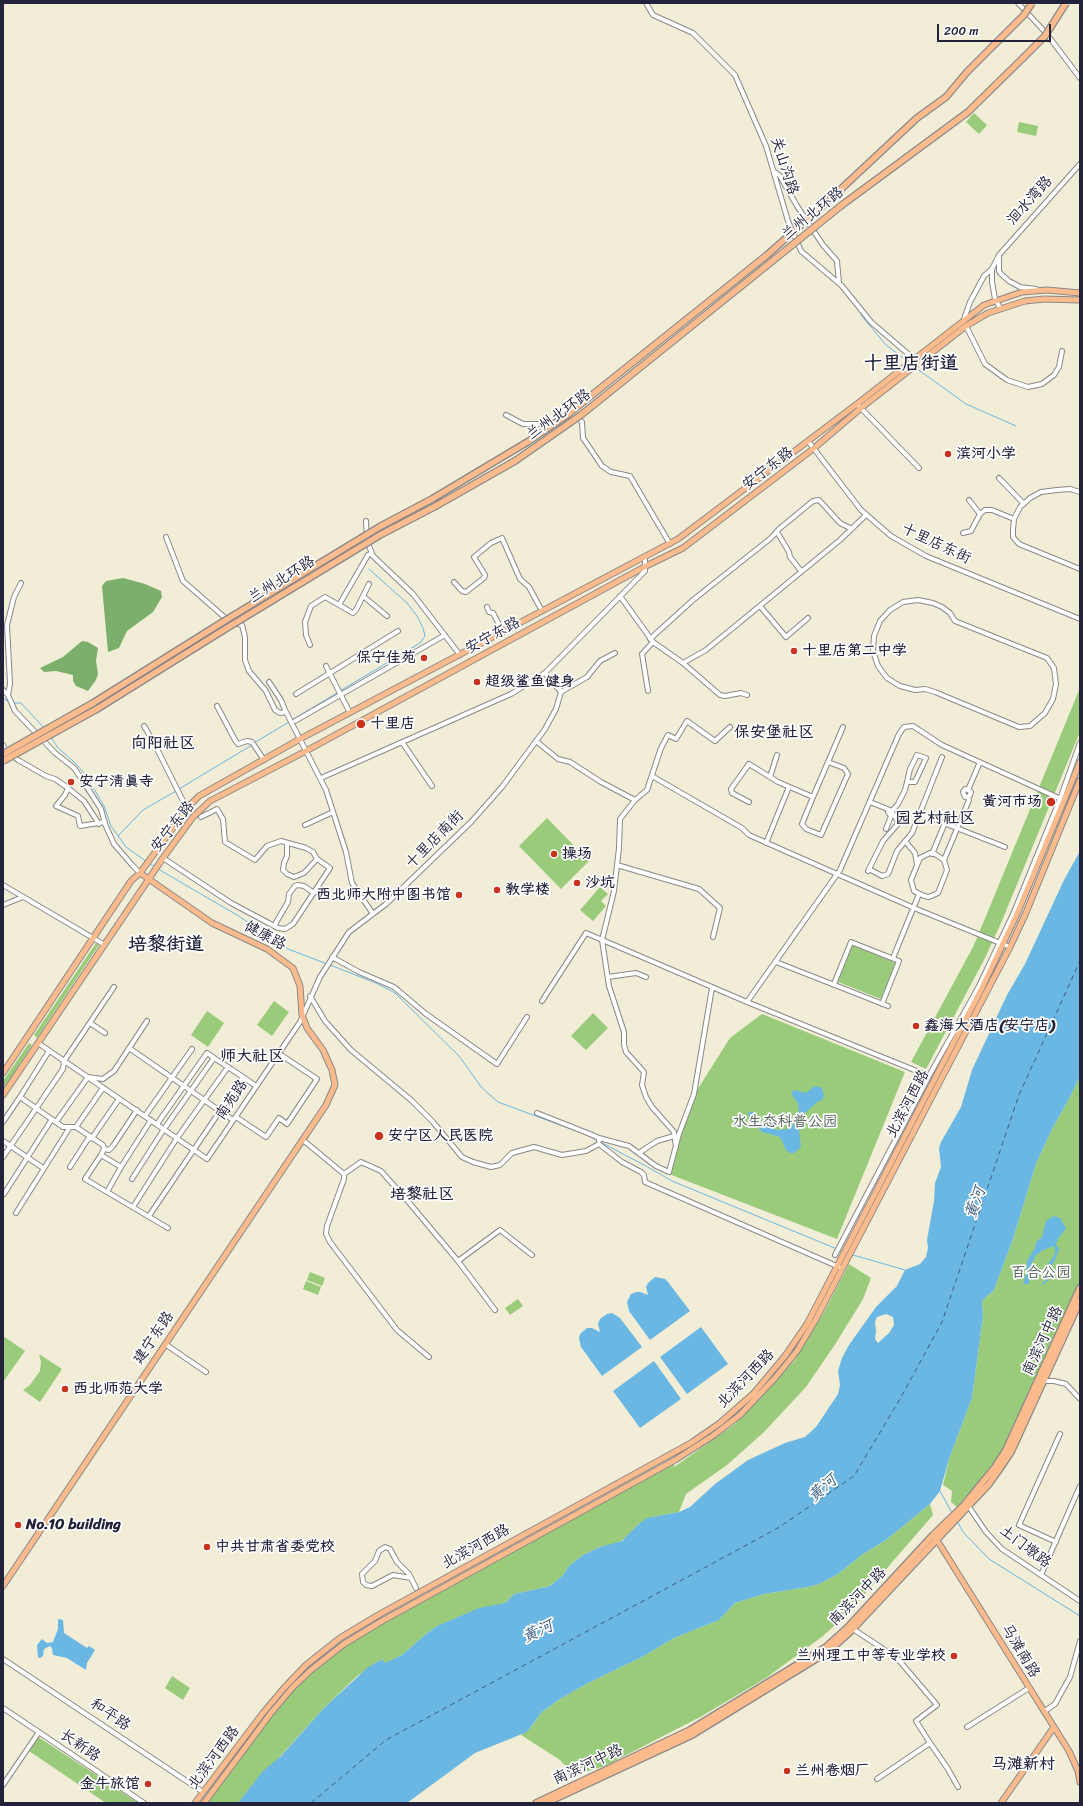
<!DOCTYPE html>
<html>
<head>
<meta charset="utf-8">
<style>
	body { margin:0 }
	#map { position:relative; width:1083px; height:1806px; overflow:hidden; background:#f1edd7; font-family:Sriracha,sans-serif }
	canvas { display:block }
	.frame { position:absolute; inset:0; border:4px solid #22223b; pointer-events:none }
	.scale { position:absolute; left:937px; top:24px; width:114px; height:18px; box-sizing:border-box; border:2px solid #22223b; border-top:0; padding-left:5px; font-size:12px; line-height:14px; white-space:nowrap; color:#22223b; -webkit-text-stroke:3px #fff; paint-order:stroke }
</style>
</head>
<body>
<div id="map">
<canvas width="1083" height="1806"></canvas>
<div class="frame"></div>
<div class="scale">200 m</div>
</div>
<script>
const c = document.querySelector('canvas').getContext('2d');
c.lineJoin = 'round';
function paint(path, color) { c.fillStyle = color; c.fill(path, 'evenodd'); }
const toPath = rows => new Path2D(rows.map(r => 'M' + r).join(''));
function strokePath(path, color, width, dash) { c.strokeStyle = color; c.lineWidth = width; c.lineCap = dash ? 'butt' : 'round'; c.setLineDash(dash || []); c.stroke(path); }
function drawText(font, color, halo, rows, align = 'center') {
  c.font = font + ' Sriracha,"LXGW WenKai TC",sans-serif'; c.lineWidth = 3.5; c.setLineDash([]); c.textBaseline = 'middle'; c.strokeStyle = halo; c.fillStyle = color; for (const [text, x, y, turn = 0] of rows) {
    c.save(); c.translate(x, y); c.rotate((+turn || 0) * Math.PI / 180); c.textAlign = isNaN(turn) ? turn : align; if (halo) c.strokeText(text, 0, 0); c.fillText(text, 0, 0); c.restore();
  }
}
paint(toPath([
	[974,113,987,125,979,134,966,122],
	[1019,122,1038,126,1036,136,1017,132],
	[1080,688,1080,732,1001,923,985,958,926,1069,911,1062,974,945],
	[547,818,589,861,561,889,519,846],
	[600,887,608,894,601,901,606,906,593,921,580,910],
	[96,943,99,945,37,1038,34,1035],
	[852,945,896,963,881,999,838,982],
	[274,1001,289,1012,272,1036,257,1025],
	[207,1011,224,1023,208,1047,191,1035],
	[593,1013,608,1028,586,1050,571,1036],
	[762,1014,905,1072,837,1239,669,1174,694,1095,730,1038],
	[29,1043,32,1045,4,1088,3,1081],
	[1080,1076,1080,1281,1000,1454,980,1482,957,1507,951,1502,952,1491,943,1485,949,1459,972,1398,983,1316,982,1301,994,1290,1013,1239,1036,1164,1052,1129,1070,1097],
	[849,1264,871,1278,863,1299,836,1343,806,1387,764,1432,727,1465,686,1494,679,1512,653,1517,639,1524,628,1536,618,1543,600,1547,583,1555,569,1566,563,1575,550,1586,514,1594,505,1603,479,1609,437,1626,426,1634,402,1655,385,1664,382,1659,357,1676,324,1708,238,1803,203,1803,293,1687,344,1644,675,1460,674,1467,735,1424,794,1361,824,1312],
	[310,1272,325,1278,322,1286,307,1280],
	[306,1281,321,1287,318,1295,303,1289],
	[518,1299,523,1306,510,1315,505,1308],
	[3,1336,25,1351,3,1382],
	[39,1354,62,1369,40,1402,23,1390,30,1385,40,1371,41,1362],
	[930,1504,933,1515,850,1611,823,1636,766,1678,702,1716,605,1766,574,1775,560,1760,521,1735,531,1727,542,1712,560,1699,588,1683,642,1657,674,1638,719,1620,735,1603,764,1594,808,1587,819,1584,838,1574,863,1554,886,1540],
	[172,1676,190,1688,183,1700,165,1688],
	[38,1737,107,1782,138,1803,106,1803,29,1751]
]), '#9acb7b');
paint(toPath([
	[123,578,145,584,161,591,162,597,153,612,127,631,119,648,108,652,102,586,106,581],
	[82,641,88,642,98,648,96,661,98,674,96,680,88,691,76,686,73,681,73,675,56,671,44,672,40,668,63,657]
]), '#7baf6b');
paint(toPath([
	[1080,851,1080,1076,1070,1097,1052,1129,1036,1164,1013,1239,994,1290,982,1301,983,1316,972,1398,949,1459,940,1491,930,1504,886,1540,863,1554,838,1574,819,1584,808,1587,764,1594,735,1603,719,1620,674,1638,642,1657,588,1683,560,1699,542,1712,527,1732,475,1753,407,1803,238,1803,263,1771,281,1756,324,1708,367,1668,382,1659,385,1663,402,1655,426,1634,437,1626,479,1608,505,1603,514,1594,550,1586,563,1575,569,1566,583,1555,600,1547,622,1541,639,1524,647,1518,679,1512,690,1507,715,1484,748,1460,785,1443,805,1437,816,1427,838,1394,840,1385,838,1371,842,1358,849,1345,876,1307,897,1286,905,1270,920,1264,926,1257,928,1248,927,1240,934,1201,935,1183,941,1167,939,1148,941,1142,961,1107,972,1070,1007,995,1025,964,1064,880],
	[886,1314,893,1317,894,1325,889,1333,878,1343,875,1339,876,1331,875,1322,877,1317],
	[815,1086,822,1088,824,1096,822,1100,817,1102,804,1114,799,1129,801,1147,794,1153,790,1153,786,1150,780,1137,762,1132,748,1115,749,1112,754,1112,761,1123,769,1127,778,1130,788,1129,796,1122,799,1112,798,1103,792,1095,792,1092,794,1090,806,1093],
	[1054,1216,1060,1218,1066,1228,1058,1239,1056,1244,1059,1249,1055,1260,1050,1268,1050,1278,1043,1285,1042,1283,1048,1278,1047,1266,1055,1254,1055,1247,1054,1246,1043,1250,1036,1255,1031,1265,1029,1284,1023,1284,1026,1274,1027,1261,1035,1248,1036,1242,1042,1237,1046,1221],
	[655,1277,665,1279,668,1282,690,1311,650,1340,629,1311,627,1302,631,1294,636,1292,640,1292,648,1295,646,1287,648,1283],
	[612,1313,620,1318,642,1347,602,1376,581,1347,579,1338,580,1334,587,1328,592,1328,600,1332,598,1324,600,1319,607,1314],
	[701,1327,728,1364,687,1394,660,1357],
	[654,1361,681,1399,640,1428,613,1391],
	[58,1619,63,1620,64,1633,87,1648,89,1646,95,1650,87,1663,86,1670,67,1658,53,1655,52,1648,50,1646,44,1649,43,1656,40,1658,38,1657,37,1645,42,1639,47,1643,53,1642,58,1629]
]), '#6ab7e3');
strokePath(toPath([
	[861,315,885,344,908,362],
	[916,368,966,404,1016,426],
	[340,691,420,643,425,636,423,628,417,616,407,603,369,569],
	[3,698,9,702],
	[12,703,21,703,44,728],
	[292,720,337,693],
	[51,737,58,748,73,761,85,774,104,806,111,826,126,847,147,862],
	[254,743,289,722],
	[179,789,252,745],
	[118,836,143,810,176,791],
	[149,863,155,867],
	[158,869,237,915,288,949,327,964],
	[330,965,376,983,395,993,459,1056,482,1088,498,1102,587,1135,644,1165,672,1181,837,1249],
	[853,1255,905,1270],
	[940,1491,952,1513],
	[957,1521,963,1532,989,1559,1080,1616]
]), '#6ab7e3', 1);
strokePath(toPath([
	[311,1803,386,1740,778,1528,854,1476,900,1399,942,1322,1019,1095,1080,961]
]), '#3f5e7e', 1, [5, 4]);
const minor = toPath([
	[646,3,653,15,693,33,735,75,766,146,788,221,801,251,842,286,871,322,914,359],
	[1018,3,1046,33,1080,78],
	[775,172,780,176,797,206,823,245,837,261,839,283],
	[999,257,999,271,1001,274,1009,281,1020,287,1036,289],
	[1000,308,995,299,992,282,992,269,999,255,1080,164],
	[964,319,970,302,984,276,992,269],
	[966,326,985,364,1007,380,1028,387,1042,384,1054,375,1059,367,1062,351],
	[857,404,919,468],
	[506,415,523,424,544,424,579,419,582,422,583,438,602,466,611,472,630,476,670,544],
	[808,441,861,510,891,536,926,556,1080,619],
	[999,478,1024,504],
	[1080,492,1070,489,1057,490,1041,492,1030,498,1020,507,1014,519,1013,530,1013,537,1019,544,1080,569],
	[969,500,980,514],
	[366,521,367,541,373,556,413,594,460,655],
	[777,532,789,552,790,557,801,571],
	[963,533,971,531,980,514,985,510,992,510,1014,519],
	[166,537,183,581,230,622,242,625,245,637,245,660,249,671,266,691,275,710,280,713,286,712],
	[454,582,462,591,466,592,484,578,485,575,474,557,491,543,502,538,520,579,529,587,542,611],
	[363,596,387,616],
	[620,596,653,642,683,663,720,695,725,696,741,693,747,695],
	[918,600,933,603,942,607,950,613,955,621,1047,658,1054,668,1056,684,1053,699,1045,713,1030,726,1019,727,935,692,925,689,915,690,900,686,887,678,878,666,873,651,874,636,880,621,890,610,903,602,918,600],
	[339,605,368,555,372,553],
	[760,606,786,637,808,618],
	[487,607,489,612,493,613,503,632],
	[650,639,693,600,771,538,779,529,813,501,819,500,840,523,852,529],
	[310,645,306,635,305,622,311,606,325,597,353,613,356,610,369,584],
	[683,663,706,650,840,540,866,515],
	[326,666,350,713],
	[269,682,281,700,285,710,326,790,346,852,352,883,373,914],
	[3,690,8,695,15,711,55,753,74,768,81,778,101,809,105,824,114,844,133,866,140,873],
	[648,691,642,654,653,642],
	[561,692,587,677,600,661,615,653],
	[296,694,398,631],
	[8,695,10,684,7,625,14,597,21,583],
	[217,706,235,740,238,744,247,741,252,742,264,760],
	[295,721,445,635],
	[144,726,153,741,187,809],
	[536,741,558,759,570,762,601,782,635,800],
	[402,742,432,786],
	[3,745,6,751,18,760,46,776,55,779,68,788,65,795,56,806,78,816,80,826,105,822],
	[828,762,844,768,848,774,821,835,806,829,802,824,813,797,843,727],
	[652,776,742,828,749,835,914,908,1010,947],
	[770,777,777,755],
	[321,778,511,694,545,673,645,571,645,557],
	[68,788,84,801,99,824],
	[968,790,965,789,963,792,965,797,968,797,970,795,971,792,968,790,980,762],
	[749,802,732,793,731,789,749,764,778,782,813,797],
	[891,812,898,804,905,790,907,782,910,769,917,755,926,758,915,782,907,782],
	[921,814,1005,847],
	[305,825,333,812],
	[886,829,891,816,888,812],
	[905,841,915,853,917,865],
	[287,843,287,856,284,863,283,870,287,874,294,877,304,873,317,859],
	[766,843,789,787],
	[930,853,935,854,944,860,947,870,938,893,929,897,924,896,914,891,911,880,920,858,930,853],
	[932,854,945,823],
	[163,858,231,903,278,928,285,929,293,924,330,868,317,859,313,852,306,848,281,841,267,846,255,860,225,842,223,819,217,809,201,817],
	[944,860,969,800,968,797],
	[617,865,699,889,720,908,713,937],
	[869,869,882,876,888,874,897,851,912,833,942,757],
	[868,871,883,841,897,825,898,821,890,810,870,802],
	[3,885,105,945],
	[3,905,23,897],
	[274,926,288,902,289,894,295,886,298,885,304,886,314,893],
	[332,957,359,972,394,987,426,1014,497,1064,527,1017],
	[893,958,919,894],
	[776,962,888,1006],
	[608,977,636,973,646,977],
	[834,984,851,942,899,961,882,1004],
	[310,996,325,1021,351,1050,411,1100,433,1122,462,1157,473,1162,491,1167,500,1165,512,1153,534,1147,562,1155,586,1151,599,1144,622,1162,641,1172,644,1175,645,1182,839,1267],
	[542,1001,586,933,747,1002,929,1076],
	[747,1002,840,870,899,734,904,727,913,726,942,745,1061,799],
	[90,1023,105,1033],
	[38,1043,207,1159,300,1022,320,977,349,932,386,904,471,822,502,787,545,729,556,709,561,692,545,673],
	[129,1048,233,1120],
	[49,1051,20,1097,63,1127,76,1127,103,1145,104,1149,101,1155,85,1179,168,1228],
	[243,1077,256,1086],
	[537,1113,590,1134,599,1138,599,1141],
	[145,1116,192,1049],
	[236,1117,266,1137,279,1118,287,1124,317,1079,278,1053],
	[3,1122,20,1097],
	[56,1122,88,1077,103,1079,114,1071,147,1021],
	[76,1127,103,1088],
	[599,1138,629,1146,656,1166,669,1172,679,1134,694,1094,712,988],
	[303,1140,344,1174,344,1179,327,1226,326,1234,330,1242,397,1330,429,1357],
	[3,1141,43,1168],
	[676,1147,674,1132,652,1107,646,1097,642,1085,644,1072,626,1052,624,1045,624,1032,609,986,602,940,614,891,619,848,620,819,635,800,647,790,661,748,668,735,676,739,687,721,715,741,730,727],
	[104,1149,109,1150,113,1146,137,1110],
	[639,1153,657,1141,674,1136],
	[101,1155,121,1167,151,1120],
	[3,1157,63,1069,64,1061,114,987],
	[70,1167,88,1139,92,1138,119,1099],
	[344,1174,361,1162,381,1171,406,1199,458,1261,495,1310],
	[132,1179,164,1129,214,1058,207,1053,157,1124],
	[107,1192,121,1167],
	[4,1194,52,1119],
	[133,1207,177,1138,228,1067,214,1058],
	[16,1213,70,1127],
	[149,1216,243,1077,228,1067],
	[835,1255,929,1076,978,988,1014,912,1060,799,1080,743],
	[458,1261,500,1230,532,1255],
	[165,1344,206,1372],
	[1043,1381,1054,1381,1066,1384,1080,1399],
	[967,1504,986,1532,1002,1549,1080,1601],
	[1056,1542,1019,1525,1060,1434],
	[1041,1575,1080,1486],
	[411,1578,393,1575,372,1586,366,1585,363,1582,362,1574,375,1561,379,1551,385,1547,390,1549,397,1562,409,1574,416,1588],
	[853,1629,897,1658,937,1705,916,1721,930,1743],
	[3,1659,203,1792],
	[3,1708,144,1803],
	[1045,1711,1055,1704,1070,1677,1080,1641],
	[967,1727,1029,1688],
	[877,1779,930,1743,948,1769,958,1787],
	[3,1785,39,1732]
]);
const major = toPath([
	[3,1073,131,881,140,873,188,807,199,796,300,739,678,539,857,404,984,305,1022,292,1047,290,1080,293],
	[3,1095,163,858,193,817,210,801,306,751,646,566,683,548,813,449,861,408,966,326,988,313,1025,301,1044,299,1080,300],
	[935,1537,1069,1751,1078,1771,1080,1782],
	[3,1586,326,1105,335,1085,332,1070,323,1050,307,1028,302,1015,300,986,293,968,267,949,212,923,140,873],
	[195,1803,263,1713,284,1688,306,1665,340,1638,380,1614,691,1443,720,1423,753,1394,785,1356,807,1324,981,990,1017,914,1080,762],
	[204,1803,271,1713,293,1687,311,1670,344,1644,382,1621,675,1460,714,1435,740,1415,775,1378,797,1351,816,1319,1010,947,1025,915,1080,780],
	[1001,1803,1054,1727]
]);
const highway = toPath([
	[826,203,917,118,946,97,967,72,1001,38],
	[842,205,968,112,1023,58],
	[381,526,432,499],
	[380,535,434,507],
	[93,703,221,623],
	[97,709,222,631],
	[536,1803,690,1730,826,1647,847,1628,933,1535,964,1505,995,1467,1006,1450,1080,1288],
	[546,1803,692,1735,829,1651,850,1632,989,1484,999,1470,1011,1452,1080,1301]
]);
strokePath(minor, '#8a8889', 6);
strokePath(major, '#8a8889', 7);
strokePath(highway, '#8a8889', 8);
strokePath(minor, '#fff', 4);
strokePath(major, '#fbbb8c', 5);
strokePath(highway, '#fbbb8c', 5.5);
const highwayBridge = toPath([
	[1001,38,1024,15,1032,3],
	[1023,58,1045,36,1066,3],
	[432,499,529,441,567,415,767,255,826,203],
	[434,507,515,461,581,415,842,205],
	[221,623,381,526],
	[222,631,380,535],
	[3,754,93,703],
	[3,761,97,709]
]);
strokePath(highwayBridge, '#8a8889', 8, []);
strokePath(highwayBridge, '#fbbb8c', 5.5);
for (const [x, y, r, color] of [
	[948,454,4,"#c8321e"],
	[794,651,4,"#c8321e"],
	[424,658,4,"#c8321e"],
	[477,682,4,"#c8321e"],
	[361,724,5,"#c8321e"],
	[71,782,4,"#c8321e"],
	[1051,802,5,"#c8321e"],
	[554,854,4,"#c8321e"],
	[577,883,4,"#c8321e"],
	[497,890,4,"#c8321e"],
	[459,895,4,"#c8321e"],
	[916,1026,4,"#c8321e"],
	[379,1136,5,"#c8321e"],
	[65,1389,4,"#c8321e"],
	[18,1525,4,"#c8321e"],
	[207,1547,4,"#c8321e"],
	[954,1656,4,"#c8321e"],
	[787,1771,4,"#c8321e"],
	[148,1784,4,"#c8321e"]
]) { const dot = new Path2D(); dot.arc(x, y, r, 0, 2 * Math.PI); c.fillStyle = color; c.fill(dot); strokePath(dot, '#fff', 1.5); }
drawText('15px', '#22223b', '#fff', [
	["关山沟路",784,166,72],
	["洄水湾路",1030,201,-48],
	["兰州北环路",813,214,-39],
	["兰州北环路",559,415,-36],
	["安宁东路",768,469,-38],
	["十里店东街",936,544,25],
	["兰州北环路",282,580,-32],
	["安宁东路",493,636,-29],
	["安宁东路",173,827,-52],
	["十里店南街",435,840,-45],
	["健康路",265,936,28],
	["南苑路",232,1100,-56],
	["北滨河西路",908,1104,-62],
	["建宁东路",154,1338,-56],
	["南滨河中路",1043,1341,-65],
	["北滨河西路",746,1379,-46],
	["北滨河西路",476,1547,-29],
	["土门墩路",1025,1547,37],
	["南滨河中路",858,1597,-46],
	["马滩南路",1020,1651,59],
	["和平路",110,1715,34],
	["长新路",80,1746,34],
	["北滨河西路",214,1758,-53],
	["南滨河中路",588,1765,-25]
]);
drawText('bold 15px', '#22223b', '#fff', [
	["滨河小学",956,454],
	["十里店第二中学",802,651],
	["保宁佳苑",416,658,"right"],
	["超级鲨鱼健身",485,682],
	["十里店",370,724],
	["安宁清真寺",79,782],
	["黄河市场",1042,802,"right"],
	["操场",562,854],
	["沙坑",585,883],
	["教学楼",505,890],
	["西北师大附中图书馆",451,895,"right"],
	["鑫海大酒店(安宁店)",924,1026],
	["安宁区人民医院",388,1136],
	["西北师范大学",73,1389],
	["No.10 building",26,1525],
	["中共甘肃省委党校",215,1547],
	["兰州理工中等专业学校",946,1656,"right"],
	["兰州卷烟厂",795,1771],
	["金牛旅馆",140,1784,"right"]
], 'left');
drawText('15px', '#4c5d51', '#fff', [
	["水生态科普公园",785,1122],
	["百合公园",1041,1273]
]);
drawText('bold 16px', '#22223b', '#fff', [
	["保安堡社区",774,733],
	["向阳社区",163,744],
	["园艺村社区",935,819],
	["师大社区",252,1057],
	["培黎社区",422,1195],
	["马滩新村",1023,1765]
]);
drawText('italic 16px', '#3f5e7e', '#fff', [
	["黄河",976,1203,-70],
	["黄河",823,1489,-41],
	["黄河",538,1632,-25]
]);
drawText('bold 19px', '#22223b', '#fff', [
	["十里店街道",911,364],
	["培黎街道",166,945]
]);
</script>
</body>
</html>
